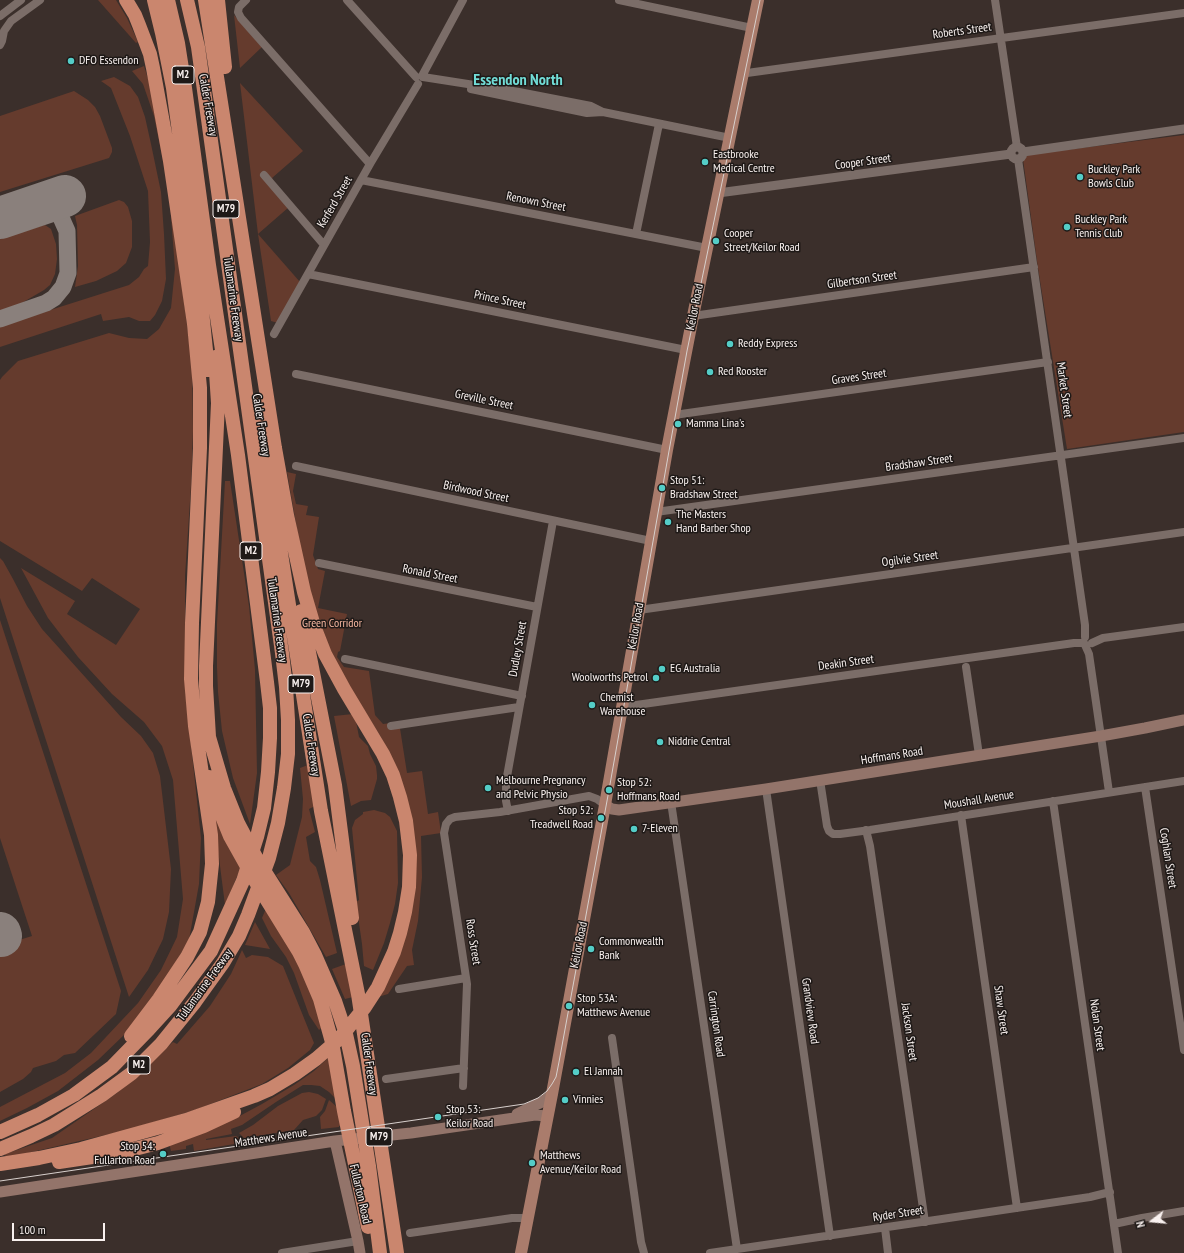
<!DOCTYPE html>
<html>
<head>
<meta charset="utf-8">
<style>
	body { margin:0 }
	#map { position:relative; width:1184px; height:1253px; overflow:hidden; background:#3b2f2b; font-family:"PT Sans Narrow",sans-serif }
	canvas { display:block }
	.north { position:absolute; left:1132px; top:1201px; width:40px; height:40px; -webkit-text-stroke:3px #1e1917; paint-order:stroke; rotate:254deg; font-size:11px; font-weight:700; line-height:16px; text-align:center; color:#f9f1ef }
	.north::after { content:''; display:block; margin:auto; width:14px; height:18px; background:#f9f1ef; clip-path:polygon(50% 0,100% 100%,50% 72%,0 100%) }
	.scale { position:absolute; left:12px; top:1223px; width:93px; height:18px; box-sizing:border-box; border:2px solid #f9f1ef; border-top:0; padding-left:5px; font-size:12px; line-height:14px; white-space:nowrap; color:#f9f1ef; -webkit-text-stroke:3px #1e1917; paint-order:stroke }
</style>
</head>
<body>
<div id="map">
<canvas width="1184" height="1253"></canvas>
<div class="north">N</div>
<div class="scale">100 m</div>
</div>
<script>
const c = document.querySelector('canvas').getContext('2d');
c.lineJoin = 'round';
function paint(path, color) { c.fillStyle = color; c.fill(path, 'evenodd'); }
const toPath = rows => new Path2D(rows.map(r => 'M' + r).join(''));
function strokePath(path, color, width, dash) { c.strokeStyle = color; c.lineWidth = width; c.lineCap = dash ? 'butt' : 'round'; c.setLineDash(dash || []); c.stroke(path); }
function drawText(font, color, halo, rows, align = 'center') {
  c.font = font + ' "PT Sans Narrow",sans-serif'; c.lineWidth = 3; c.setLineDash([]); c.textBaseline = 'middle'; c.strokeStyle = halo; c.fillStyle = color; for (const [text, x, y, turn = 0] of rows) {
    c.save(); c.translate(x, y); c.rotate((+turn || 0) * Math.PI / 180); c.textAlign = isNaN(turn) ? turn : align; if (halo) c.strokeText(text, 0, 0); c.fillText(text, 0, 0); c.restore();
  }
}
paint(toPath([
	[98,0,116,0,127,18,138,42,136,43],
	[234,15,262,47,240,68],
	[144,66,152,91,164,145,192,364,193,431,191,486,185,576,185,689,201,838,199,884,189,940,163,984,124,1035,98,1060,58,1091,27,1108,0,1121,0,1107,65,1073,91,1053,138,1003,161,970,177,937,183,899,173,780,162,746,144,722,112,694,78,657,48,618,21,568,75,601,67,614,116,645,140,609,92,578,82,591,0,541,0,380,2,377,18,361,109,333,129,338,147,339,159,329,171,308,175,269,169,191,154,116,143,84,132,71],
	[114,77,130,86,138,97,145,117,151,144,161,192,164,234,166,279,162,301,155,315,150,321,139,321,129,317,103,321,101,314,0,347,0,326,129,285,139,277,144,269,148,266,150,242,148,191,130,136,111,88,101,81],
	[240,83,303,151,272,178,289,207,258,234,300,282,278,323,271,321,258,234],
	[74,91,88,100,95,107,100,116,112,148,112,152,109,158,0,192,0,116],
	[1184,135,1184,432,1067,449,1038,268,1023,159,1026,155],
	[119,200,124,202,128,207,132,221,132,247,126,263,117,271,96,281,75,287,78,266,77,225,75,216],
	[45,225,51,229,56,244,57,259,55,274,50,285,44,290,20,304,0,311,0,239,41,226],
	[287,472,296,474,293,491,296,504,308,506,306,515,319,517,313,555,318,569,325,571,318,608,347,614,340,651,338,652,337,657,344,667,369,671,375,715,383,724,399,722,407,773,422,771,428,814,438,812,441,833,421,836,422,877,418,921,412,950,414,965,407,966,388,994,378,997,409,922,399,773,381,737,342,675,320,628,303,564],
	[225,481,230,481,249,606,255,670,257,773,250,824,233,778,222,731,218,692,217,667,217,624],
	[0,558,3,561,13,579,27,606,42,629,121,717,141,736,153,753,160,776,171,869,169,912,163,939,148,970,129,997,0,598],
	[0,620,121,991,116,1014,75,1053,64,1055,56,1061,33,1068,31,1072,23,1079,0,1092,0,946,32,936,0,838],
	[353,714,355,716,359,737,368,746,370,754,376,766,377,775,377,779,371,800,361,801,351,806,334,716],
	[308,765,315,806,309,809,315,832,306,837,310,861,316,867,320,880,337,953,326,957,289,893,276,875,290,865,302,817,303,799,300,768],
	[374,810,385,813,390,817,397,831,398,883,395,904,390,923,384,943,373,970,364,966,362,944,356,902,359,900,352,828,355,820,363,814,363,812],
	[216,814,241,867,225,905,219,858,212,817],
	[267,906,281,926,325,1024,319,1030,309,1015,294,973,286,957,271,936,262,918],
	[255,922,270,949,245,945],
	[242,950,246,958,252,955,268,957,283,966,314,1043,310,1050,288,1068,262,1084,195,1110,127,1130,6,1158,5,1154,52,1138,117,1093,173,1042,177,1044,210,1006,231,974],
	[346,964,353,997,345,999,332,969],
	[328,1058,337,1100,329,1092,320,1086,311,1085,303,1085,276,1102,242,1125,231,1129,232,1134,206,1139,206,1140,236,1136,240,1139,240,1143,194,1151,193,1144,186,1146,186,1149,171,1151,169,1143,236,1118,262,1104,294,1085,314,1071],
	[309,1092,318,1094,326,1099,322,1110,316,1116,303,1120,294,1130,244,1138,239,1133,253,1125,278,1106,302,1093],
	[329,1100,337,1107,343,1125,339,1126,339,1127,321,1129,320,1117,325,1111]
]), '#653b2d');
strokePath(toPath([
	[0,319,46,303,54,298,63,287,68,273,67,231,59,213,55,210,45,206,19,212]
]), '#8a807c', 17);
strokePath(toPath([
	[0,218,65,196],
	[0,933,1,936]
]), '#8a807c', 42);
strokePath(toPath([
	[246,0,239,7,238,12,241,18,370,164],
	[347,0,416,77],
	[619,0,752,28],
	[995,0,1017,147],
	[0,16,21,0],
	[0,45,2,41,4,31,11,21,40,0],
	[743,72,747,73,1184,13],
	[422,76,463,0],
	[423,77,519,92,591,106,603,112,730,138],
	[471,89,587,113,603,112],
	[1018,159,1085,625,1085,637],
	[264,175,324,245],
	[361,180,707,248],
	[636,234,659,124],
	[308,274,686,350],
	[693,316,1034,267],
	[274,334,370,164,418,84],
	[296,374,667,450],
	[674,415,1048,362],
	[296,466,651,541],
	[656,512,1184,438],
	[319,563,537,607],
	[639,610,1184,532],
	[1092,643,1103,638,1184,627],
	[1085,645,1089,654,1109,792],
	[345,659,522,696],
	[966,667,979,755],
	[622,707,1074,643,1084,643],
	[391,726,519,707],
	[820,780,827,826,829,831,833,834,840,834,870,830,1184,781],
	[1145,787,1184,1050],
	[766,789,830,1236],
	[1053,801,1118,1253],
	[671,802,737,1249],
	[508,811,506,801,506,782,553,521],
	[961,815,1017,1208],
	[866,830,870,846,925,1222],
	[399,989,466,978],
	[612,1038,641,1242,644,1253],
	[386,1079,464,1068],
	[463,1086,467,984,444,833,446,824,450,819,455,817,500,812,589,796,597,799,605,805],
	[1114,1224,1142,1218,1184,1211],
	[885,1228,888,1253],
	[410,1233,512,1218,527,1218],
	[282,1253,358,1241],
	[710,1253,942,1219,1090,1197,1110,1192]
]), '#7b6d68', 8);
strokePath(toPath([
	'1011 153a6 6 0 1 1 12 0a6 6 0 1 1-12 0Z',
	[1023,152,1184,129],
	[718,193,1011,154]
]), '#7b6d68', 9);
strokePath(toPath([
	[605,805,612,809,619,810,766,789,1101,736,1145,728,1184,720],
	[517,1114,544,1101,552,1094],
	[335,1141,358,1241,360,1253],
	[0,1192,335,1141,411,1133,535,1115,547,1116]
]), '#93746a', 11);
strokePath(toPath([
	[521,1253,552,1094,605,805,667,450,693,316,758,0]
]), '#aa7c6c', 12);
strokePath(toPath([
	[126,0,135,15,139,25,150,54,153,68,170,161,194,324,200,388,200,448,192,623,191,679,195,726,211,835,212,864,208,902,200,932,187,957,159,999,131,1036],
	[154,0,162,33,173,88,198,271,208,370],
	[218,0,225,67],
	[215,357,218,403,206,666,206,686,209,737,224,788,238,823,258,861,303,932,315,955,335,1001,346,1034,353,1066,369,1166,380,1253],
	[258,405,321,811,358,994,397,1253],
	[301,611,335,785,352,918],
	[209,777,219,809,230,836,254,879,299,952,305,964,320,999,332,1042,344,1111,368,1227],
	[0,1132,38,1115,74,1095,112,1067,149,1029,170,1006,211,951,243,881,257,837,264,808,268,772,270,738,270,708,267,682,238,455,209,265,185,88,178,43,168,0],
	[0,1149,31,1136,54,1125,102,1095,132,1073,161,1044,195,1002,223,963,239,936,248,915,269,858,278,823,284,788,288,754,288,720,286,687,282,653,198,47,187,0],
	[59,1162,119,1153,158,1143,204,1126,234,1112],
	[0,1164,39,1158,81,1149,186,1120,254,1096,270,1089,295,1074,316,1059,339,1039,365,1007,378,987,394,952,400,933,405,912,409,887,410,855,406,821,400,797,393,775,383,754,344,689,325,654,314,626,304,592,287,515,275,448,205,0]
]), '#ca866e', 14);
strokePath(toPath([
	[0,1181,524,1104,538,1098,547,1091,552,1084,556,1077,559,1062,609,790,669,451,687,351,760,0]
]), '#d8d0cd', 1);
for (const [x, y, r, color] of [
	[71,61,4,"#54cdc7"],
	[705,162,4,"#54cdc7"],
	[1080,177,4,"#54cdc7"],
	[1067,227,4,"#54cdc7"],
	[716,241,4,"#54cdc7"],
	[730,344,4,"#54cdc7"],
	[710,372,4,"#54cdc7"],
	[678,424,4,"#54cdc7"],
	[662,488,4,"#54cdc7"],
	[668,522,4,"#54cdc7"],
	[662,669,4,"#54cdc7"],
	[656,678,4,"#54cdc7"],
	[592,705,4,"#54cdc7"],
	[660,742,4,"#54cdc7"],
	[488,788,4,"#54cdc7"],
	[609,790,4,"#54cdc7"],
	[601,818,4,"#54cdc7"],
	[634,829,4,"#54cdc7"],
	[591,949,4,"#54cdc7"],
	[569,1006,4,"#54cdc7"],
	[576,1072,4,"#54cdc7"],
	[565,1100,4,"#54cdc7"],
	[438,1117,4,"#54cdc7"],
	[163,1154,4,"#54cdc7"],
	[532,1163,4,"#54cdc7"]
]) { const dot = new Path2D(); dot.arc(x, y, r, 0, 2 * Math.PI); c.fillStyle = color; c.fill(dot); strokePath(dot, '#1e1917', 1.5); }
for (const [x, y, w] of [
	[183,75,22],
	[226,209,26],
	[251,551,22],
	[301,684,26],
	[139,1065,22],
	[379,1137,26]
]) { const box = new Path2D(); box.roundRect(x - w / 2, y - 9, w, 18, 3); c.fillStyle = '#1e1917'; c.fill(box); strokePath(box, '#f9f1ef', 1); }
drawText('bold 11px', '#f9f1ef', null, [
	["M2",183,75],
	["M79",226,209],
	["M2",251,551],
	["M79",301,684],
	["M2",139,1065],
	["M79",379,1137]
]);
drawText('12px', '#f9f1ef', '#1e1917', [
	["Roberts Street",962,31,-8],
	["Calder Freeway",208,105,80],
	["Cooper Street",863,162,-8],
	["Kerferd Street",335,202,-60],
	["Renown Street",536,202,11],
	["Gilbertson Street",862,280,-8],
	["Tullamarine Freeway",233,299,82],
	["Prince Street",500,300,12],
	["Keilor Road",695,307,-79],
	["Graves Street",859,377,-8],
	["Market Street",1064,390,82],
	["Greville Street",484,400,12],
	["Calder Freeway",261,425,81],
	["Bradshaw Street",919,463,-8],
	["Birdwood Street",476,492,12],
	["Ogilvie Street",910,559,-8],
	["Ronald Street",430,574,11],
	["Tullamarine Freeway",277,620,82],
	["Keilor Road",636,626,-80],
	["Dudley Street",518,649,-80],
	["Deakin Street",846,663,-8],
	["Calder Freeway",311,745,81],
	["Hoffmans Road",892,756,-9],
	["Moushall Avenue",979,800,-9],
	["Coghlan Street",1168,858,81],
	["Ross Street",473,942,81],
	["Keilor Road",579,945,-79],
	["Tullamarine Freeway",205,985,-54],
	["Shaw Street",1001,1010,82],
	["Grandview Road",810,1011,82],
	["Carrington Road",716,1024,82],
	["Nolan Street",1097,1025,82],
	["Jackson Street",909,1032,82],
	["Calder Freeway",369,1064,82],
	["Matthews Avenue",271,1138,-9],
	["Fullarton Road",360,1194,77],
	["Ryder Street",898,1214,-9]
]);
drawText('12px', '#f9f1ef', '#1e1917', [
	["DFO Essendon",79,61],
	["Eastbrooke",713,155],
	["Medical Centre",713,169],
	["Buckley Park",1088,170],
	["Bowls Club",1088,184],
	["Buckley Park",1075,220],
	["Tennis Club",1075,234],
	["Cooper",724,234],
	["Street/Keilor Road",724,248],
	["Reddy Express",738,344],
	["Red Rooster",718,372],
	["Mamma Lina's",686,424],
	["Stop 51:",670,481],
	["Bradshaw Street",670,495],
	["The Masters",676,515],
	["Hand Barber Shop",676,529],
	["EG Australia",670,669],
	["Woolworths Petrol",648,678,"right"],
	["Chemist",600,698],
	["Warehouse",600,712],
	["Niddrie Central",668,742],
	["Melbourne Pregnancy",496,781],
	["and Pelvic Physio",496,795],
	["Stop 52:",617,783],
	["Hoffmans Road",617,797],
	["Stop 52:",593,811,"right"],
	["Treadwell Road",593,825,"right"],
	["7-Eleven",642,829],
	["Commonwealth",599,942],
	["Bank",599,956],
	["Stop 53A:",577,999],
	["Matthews Avenue",577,1013],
	["El Jannah",584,1072],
	["Vinnies",573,1100],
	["Stop 53:",446,1110],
	["Keilor Road",446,1124],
	["Stop 54:",155,1147,"right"],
	["Fullarton Road",155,1161,"right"],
	["Matthews",540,1156],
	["Avenue/Keilor Road",540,1170]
], 'left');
drawText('12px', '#f8b8a1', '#1e1917', [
	["Green Corridor",332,624]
]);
drawText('bold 16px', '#71dcd6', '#1e1917', [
	["Essendon North",518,80]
]);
</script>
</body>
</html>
